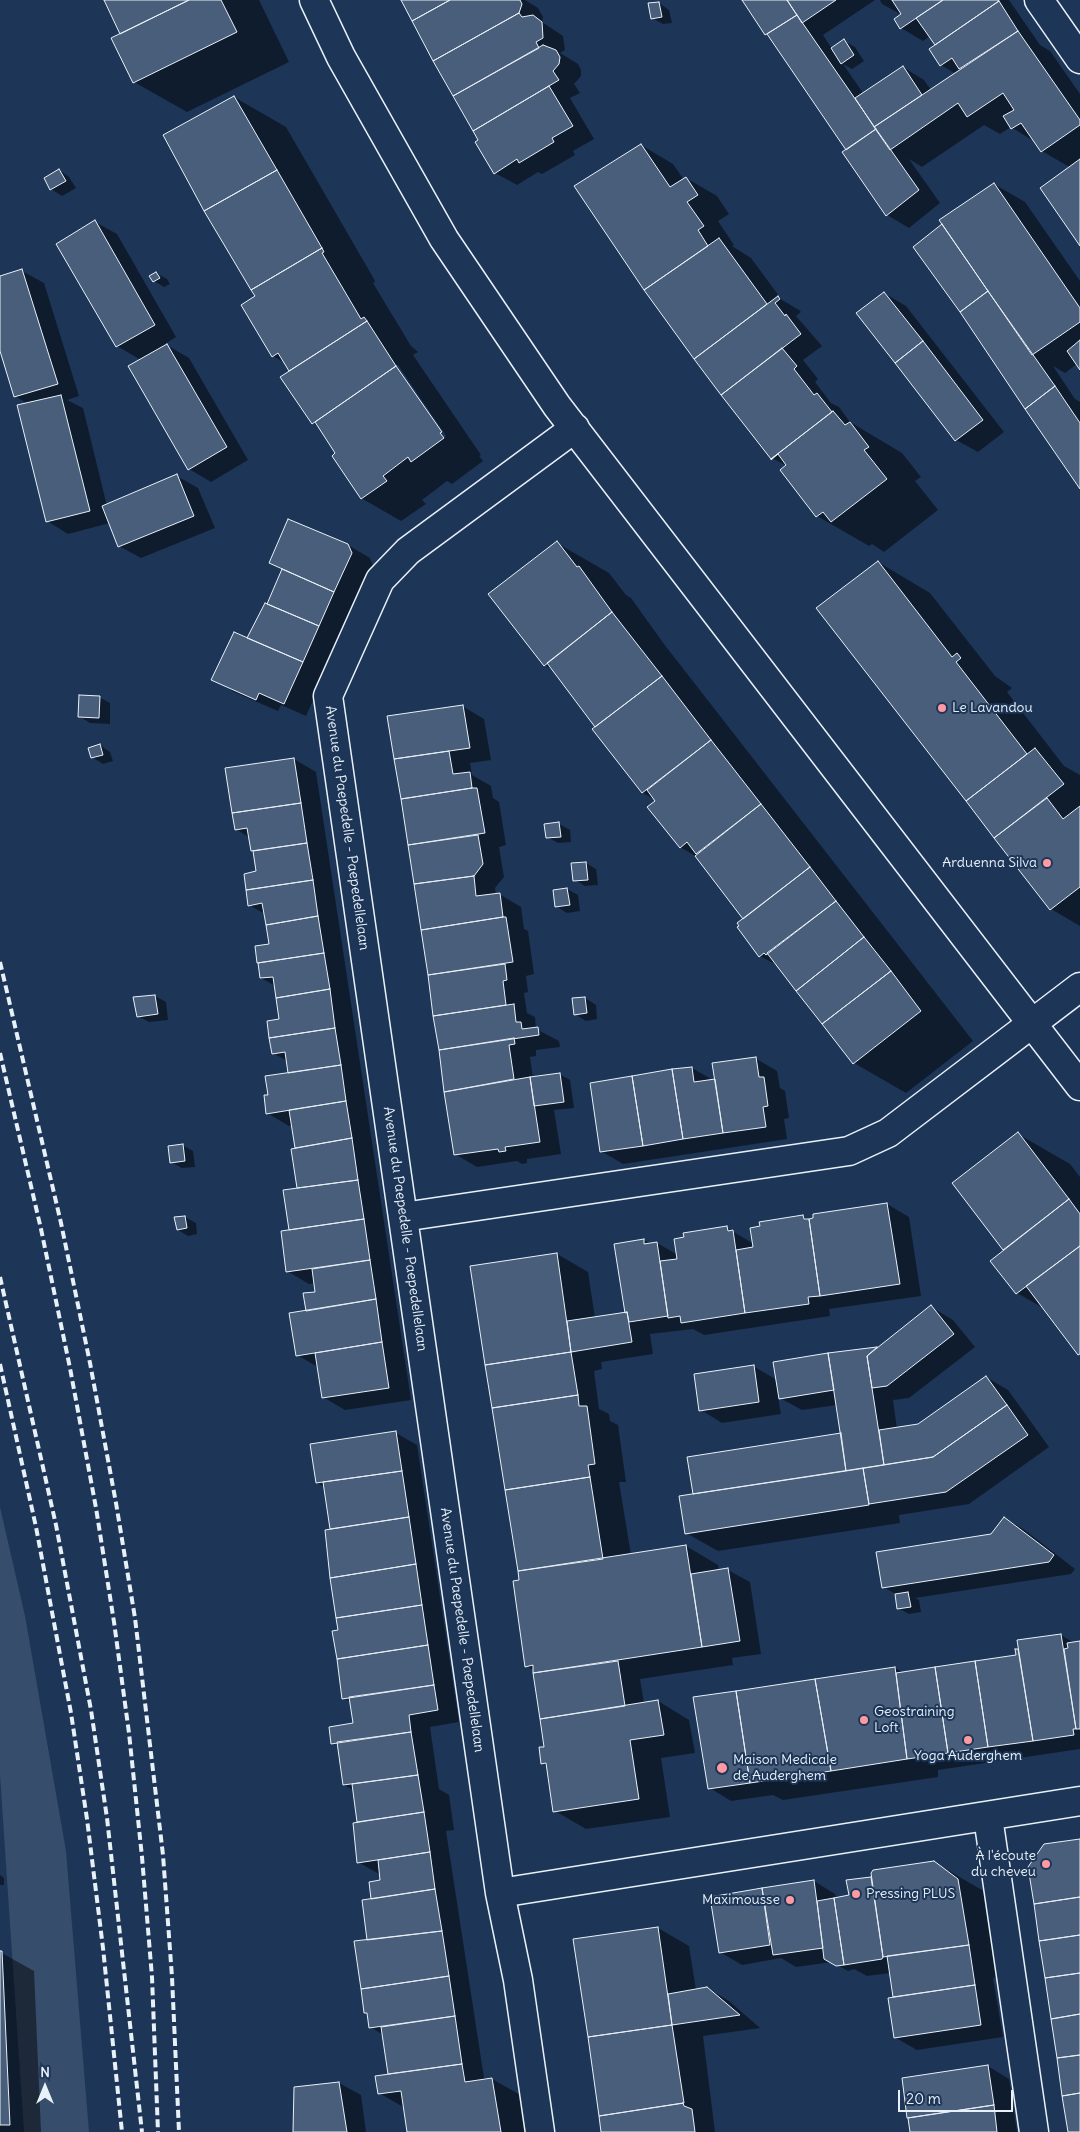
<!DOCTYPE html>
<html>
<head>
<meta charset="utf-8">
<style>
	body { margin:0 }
	#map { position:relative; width:1080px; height:2132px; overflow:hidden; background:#1d3557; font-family:Delius,sans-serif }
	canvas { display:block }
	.north { position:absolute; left:20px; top:2062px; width:50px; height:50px; -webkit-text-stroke:4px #1d3557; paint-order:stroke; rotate:0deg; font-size:14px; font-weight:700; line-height:20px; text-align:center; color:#e8f1f8 }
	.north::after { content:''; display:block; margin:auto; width:18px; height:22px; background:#e8f1f8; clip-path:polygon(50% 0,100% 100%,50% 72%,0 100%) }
	.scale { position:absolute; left:898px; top:2090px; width:115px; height:22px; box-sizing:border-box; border:2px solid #e8f1f8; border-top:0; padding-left:6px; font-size:15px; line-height:18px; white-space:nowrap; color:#e8f1f8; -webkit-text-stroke:4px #1d3557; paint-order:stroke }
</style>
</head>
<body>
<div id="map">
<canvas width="1080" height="2132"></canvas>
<div class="north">N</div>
<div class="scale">20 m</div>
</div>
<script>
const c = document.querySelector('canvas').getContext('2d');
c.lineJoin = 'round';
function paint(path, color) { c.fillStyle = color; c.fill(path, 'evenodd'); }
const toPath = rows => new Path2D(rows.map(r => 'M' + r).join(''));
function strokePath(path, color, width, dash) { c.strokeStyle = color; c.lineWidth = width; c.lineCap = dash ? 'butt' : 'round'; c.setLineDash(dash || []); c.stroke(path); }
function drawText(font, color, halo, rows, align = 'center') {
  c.font = font + ' Delius,sans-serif'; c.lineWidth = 4; c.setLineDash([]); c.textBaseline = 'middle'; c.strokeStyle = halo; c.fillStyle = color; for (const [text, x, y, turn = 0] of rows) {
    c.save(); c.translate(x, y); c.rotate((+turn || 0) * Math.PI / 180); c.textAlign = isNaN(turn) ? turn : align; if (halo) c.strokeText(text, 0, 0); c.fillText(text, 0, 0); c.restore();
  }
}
paint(toPath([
	[0,1507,25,1616,66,1851,89,2132,24,2132,0,1775]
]), '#374d6c');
paint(toPath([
	[106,0,259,0,289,62,187,112,134,82,122,34],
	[403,0,525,0,538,8,543,17,542,22,563,36,565,50,560,53,578,64,581,70,581,76,574,84,580,93,570,98,594,139,573,151,575,155,542,174,538,172,517,185,495,173,474,130],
	[743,0,875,0,823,35,832,49,844,41,855,47,864,61,852,69,843,64,863,93,903,67,924,80,931,90,956,74,941,65,936,45,930,36,923,41,901,28,902,15,882,4,880,0,1009,0,1040,45,1050,51,1080,94,1080,244,1071,168,1042,151,1035,142,1011,127,1000,134,984,125,922,167,909,159,940,203,909,228,887,215,848,150],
	[659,3,669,10,672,23,663,24,652,18],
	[234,97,286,127,374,279,375,282,373,283,411,346,418,352,413,355,481,455,479,456,483,461,452,484,447,481,422,500,426,504,401,521,361,498,320,427,313,423,291,372,285,363,273,356,257,297],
	[395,365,398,365,446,436,444,438],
	[641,145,673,164,684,180,686,178,717,196,729,214,718,221,734,245,732,246,751,258,782,300,799,310,801,312,796,316,822,346,803,360,818,379,815,382,831,403,839,407,850,422,902,453,921,477,915,481,938,510,884,552,872,544,869,546,817,516,787,466,772,458,695,358],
	[59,170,69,177,76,188,62,196,51,189,45,178],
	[994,184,1025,202,1080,281,1080,368,1077,364,1065,373,1053,366,1075,399,1080,402,1080,487,961,312,914,247],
	[95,222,117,234,176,337,165,344,189,358,248,460,211,482,189,469,129,367,141,360,117,346],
	[22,271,44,283,79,396,67,400,83,408,107,506,177,476,198,488,215,528,141,558,119,546,110,523,68,534,47,521,28,404,15,396,0,346,0,278],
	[156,273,167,279,170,284,164,287,154,281],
	[884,293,906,306,1004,432,978,452,956,440],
	[557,543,609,573,626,595,631,598,664,644,973,1041,906,1093,854,1063,780,967,760,956,745,919,697,857,680,847,657,801,643,793,554,670,544,665],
	[348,545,370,558,373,566,306,716,281,705,278,711,234,692,213,679,248,640,268,606,283,570,270,562],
	[878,562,930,593,995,676,1012,688,1007,692,1064,766,1080,775,1080,926,1051,909,818,609],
	[99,697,110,703,110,724,90,723,79,716],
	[462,706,484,719,491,760,470,763,472,775,491,786,493,798,499,802,506,845,499,847,504,877,495,888,496,895,499,894,521,907,524,929,528,931,534,974,526,976,528,992,524,993,527,1013,535,1017,536,1029,559,1041,560,1047,536,1050,536,1056,530,1057,533,1078,559,1074,570,1080,574,1108,554,1110,561,1154,527,1159,527,1163,522,1164,517,1161,477,1167,455,1154,389,717],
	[100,745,110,752,113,761,103,764,92,757],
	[294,759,316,772,411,1400,345,1410,323,1397,318,1367,297,1355,307,1312,316,1293,315,1283,309,1284,287,1271,290,1231,298,1189,292,1150,296,1149,292,1125,289,1126,267,1113,270,1096,289,1074,287,1061,273,1053,281,1020,275,986,261,978,256,947,270,946,265,914,249,905,258,872,250,838,236,829],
	[559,824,570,830,571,842,558,843,547,837],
	[586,863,596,869,598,885,585,886,575,880],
	[567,889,578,895,580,911,567,913,556,906],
	[155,996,166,1002,168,1020,149,1022,138,1016],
	[585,998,596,1005,597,1019,586,1021,575,1014],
	[755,1058,777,1071,780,1088,785,1091,789,1118,784,1119,787,1139,623,1164,601,1151,692,1068,713,1080],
	[1018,1134,1070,1164,1080,1177,1080,1355,1045,1309,1017,1293,1005,1250,954,1183],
	[182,1145,193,1151,195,1167,182,1168,171,1162],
	[887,1204,909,1217,921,1296,829,1309,830,1316,704,1335,693,1329,650,1334,653,1354,601,1362,602,1369,594,1371,599,1409,609,1414,610,1421,618,1425,626,1482,619,1482,631,1555,686,1546,718,1565,719,1571,728,1570,750,1582,761,1654,732,1658,733,1665,640,1679,644,1703,658,1701,689,1720,695,1753,661,1758,670,1817,586,1829,555,1811,548,1767,542,1763,540,1749,545,1748,542,1718,534,1670,526,1666,515,1582,520,1582,471,1267,557,1254,588,1272,595,1318,626,1314,615,1245,644,1240,651,1244,657,1243,678,1255,676,1240,685,1238,685,1234,727,1228,754,1244,751,1229,761,1228,760,1223,803,1216,809,1220,814,1219,814,1215],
	[577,1350,578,1352,513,1362,513,1360],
	[185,1217,196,1223,197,1234,188,1236,178,1230],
	[931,1307,953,1320,975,1347,909,1398,893,1400,897,1429,918,1426,986,1377,1008,1390,1049,1447,969,1504,899,1515,900,1523,718,1551,686,1533,694,1495,842,1434,837,1405,802,1410,778,1397,781,1414,722,1423,701,1410,753,1366,777,1380,775,1363,878,1348],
	[396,1433,417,1445,459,1722,430,1727,439,1789,449,1795,454,1830,446,1831,484,2078,492,2079,524,2097,529,2132,408,2132,405,2108,379,2093,390,2076,383,2035,371,2027,369,2014,365,2012,372,1900,382,1882,381,1875,358,1862,359,1823,355,1791,344,1785,339,1746,332,1743,354,1724,351,1702,343,1698,332,1530,326,1488,317,1483],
	[1005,1518,1026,1531,1075,1569,1071,1574,915,1598,919,1600,921,1612,909,1614,898,1608,896,1594,883,1587,992,1535],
	[1061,1635,1074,1643,1080,1642,1080,1749,938,1770,938,1777,783,1800,773,1795,731,1801,710,1788,895,1668,904,1673,1017,1656,1016,1650],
	[934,1862,987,1893,1021,1974,993,1978,1003,2037,917,2050,896,2038,894,1998,890,1973,867,1976,854,1969,848,1971,832,1962,796,1967,781,1958,742,1965,720,1952,712,1898,814,1881,835,1894,836,1899,851,1896,871,1879,873,1880],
	[0,1875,4,1878,4,1885,0,1885],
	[658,1928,689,1946,696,1990,707,1988,729,2001,760,2028,703,2036,715,2132,603,2132],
	[0,1952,34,1971,41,2132,0,2132],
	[988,2066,1009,2079,1017,2132,911,2132,903,2079],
	[339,2083,361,2095,366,2132,294,2132]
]), '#0007');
const building = toPath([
	[104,0,189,0,120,34,104,0],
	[189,0,221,0,237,32,133,83,111,38,189,0],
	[401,0,450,0,412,21,401,0],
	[450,0,520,0,522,4,519,13,433,61,412,21,450,0],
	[742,0,787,0,797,15,765,35,742,0],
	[787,0,836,0,802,23,787,0],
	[892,0,943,0,900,29,894,19,901,14,892,0],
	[943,0,998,0,999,1,935,45,916,18,943,0],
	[999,1,1018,31,959,69,952,58,940,66,929,49,999,1],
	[659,2,662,17,651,19,648,3,659,2],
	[519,13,522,17,533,15,542,22,543,38,536,42,539,48,453,96,433,61,519,13],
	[797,15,876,129,846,150,767,34,797,15],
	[1018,31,1080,120,1080,125,1041,152,1021,123,1011,129,1003,116,1014,110,1003,93,967,117,958,103,890,150,874,127,1018,31],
	[844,39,854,55,841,64,831,48,844,39],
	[543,45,556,50,560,57,559,64,553,71,559,80,473,131,453,96,543,45],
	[903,66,922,95,874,127,855,98,903,66],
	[549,86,573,126,552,138,554,142,519,163,517,159,494,174,475,142,478,140,473,131,549,86],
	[234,96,277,170,204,211,163,135,234,96],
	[876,129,919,190,886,216,842,152,876,129],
	[641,144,670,187,686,177,698,195,687,202,704,226,698,230,708,246,644,290,574,186,641,144],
	[1080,159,1080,246,1040,188,1080,159],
	[59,169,66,181,50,190,44,178,59,169],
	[277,170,322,248,251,290,204,211,277,170],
	[994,183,1080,308,1080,322,1032,355,939,220,994,183],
	[95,220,155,325,116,347,56,244,95,220],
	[942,224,988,291,960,312,913,247,942,224],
	[719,238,767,304,694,359,644,290,719,238],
	[322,248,324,252,322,253,361,319,364,317,367,321,289,371,278,353,272,357,241,305,255,296,251,290,322,248],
	[22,269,58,384,14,397,0,351,0,276,22,269],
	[156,272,160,278,153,282,149,276,156,272],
	[988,291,1055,386,1025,409,960,312,988,291],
	[884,292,923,341,895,363,856,313,884,292],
	[778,296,780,299,775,303,785,316,786,314,801,334,721,395,694,359,778,296],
	[367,321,396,366,312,424,280,377,367,321],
	[1080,340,1080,370,1067,351,1080,340],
	[923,341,983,420,955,441,895,363,923,341],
	[167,344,227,447,188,470,128,366,167,344],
	[782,348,797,366,794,369,814,395,817,393,832,412,771,459,721,395,782,348],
	[396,366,442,432,440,433,444,438,411,462,408,457,383,476,387,481,361,499,332,456,335,453,315,422,396,366],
	[1055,386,1080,423,1080,489,1025,409,1055,386],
	[61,395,90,511,46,522,17,405,61,395],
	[833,411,845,425,850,422,869,447,864,450,887,479,831,522,823,512,816,517,780,470,786,465,778,454,771,460,771,459,833,411],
	[177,474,194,516,118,547,102,506,177,474],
	[288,519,348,544,352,553,334,592,269,563,288,519],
	[557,541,577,567,579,566,612,612,544,666,488,594,557,541],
	[878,561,952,657,957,653,961,658,956,662,1027,754,966,801,816,608,878,561],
	[282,569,334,592,319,626,267,604,282,569],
	[265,603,319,626,303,662,247,638,265,603],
	[612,612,662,676,595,727,547,663,612,612],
	[234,632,303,662,284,704,259,693,256,700,211,680,234,632],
	[662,676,711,740,642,793,592,729,662,676],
	[79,695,100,696,99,718,78,717,79,695],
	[463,705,470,748,394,759,387,716,463,705],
	[711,740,761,804,696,854,687,842,680,848,647,807,655,801,647,790,711,740],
	[100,744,103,755,91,758,88,748,100,744],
	[1035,748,1064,784,994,838,966,801,1035,748],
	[449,751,453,774,470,772,472,788,401,799,394,759,449,751],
	[294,758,301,803,232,813,225,768,294,758],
	[472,788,477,788,485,833,408,845,401,799,472,788],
	[1047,798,1063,819,1080,806,1080,887,1050,910,994,838,1047,798],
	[301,803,307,843,251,851,247,828,235,830,232,813,301,803],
	[761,804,810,867,743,919,695,856,761,804],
	[559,822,561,837,546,838,544,824,559,822],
	[478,835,483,864,474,876,414,884,408,845,478,835],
	[307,843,313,880,246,890,244,874,256,871,253,851,307,843],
	[586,862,588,880,573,881,571,863,586,862],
	[810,867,836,901,766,955,764,953,759,957,737,927,739,926,737,923,810,867],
	[474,876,476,896,500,893,503,917,421,930,414,884,474,876],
	[313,880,318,916,266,925,262,903,248,906,246,890,313,880],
	[567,888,570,905,555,907,553,890,567,888],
	[836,901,864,937,796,991,767,953,836,901],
	[318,916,324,953,257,963,255,946,269,944,266,925,318,916],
	[503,917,506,917,513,962,428,975,421,930,503,917],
	[864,937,891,971,822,1024,796,991,864,937],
	[324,953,330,989,276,998,273,977,260,978,258,963,324,953],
	[505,964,507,980,503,981,506,1005,433,1016,428,975,505,964],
	[891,971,921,1011,853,1064,822,1024,891,971],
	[330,989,335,1028,269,1038,267,1021,279,1019,276,998,330,989],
	[155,995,158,1014,137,1017,133,997,155,995],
	[585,997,587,1013,574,1015,572,998,585,997],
	[514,1004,516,1022,521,1022,522,1029,538,1027,539,1035,439,1050,433,1016,514,1004],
	[335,1028,341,1065,288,1073,285,1052,272,1054,269,1038,335,1028],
	[514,1038,515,1044,509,1045,514,1079,444,1092,439,1050,514,1038],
	[756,1057,759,1077,764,1077,768,1106,763,1107,766,1127,723,1133,712,1063,756,1057],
	[341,1065,346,1101,266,1114,264,1095,268,1095,265,1076,341,1065],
	[692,1067,694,1082,715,1079,723,1133,683,1139,672,1069,692,1067],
	[672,1069,683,1139,643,1146,632,1076,672,1069],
	[560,1073,564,1102,534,1106,530,1077,560,1073],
	[632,1076,643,1146,600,1152,590,1083,632,1076],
	[530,1077,540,1142,505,1147,506,1151,499,1152,498,1149,454,1155,444,1092,530,1077],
	[346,1101,352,1138,295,1148,289,1110,346,1101],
	[1018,1132,1069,1199,1003,1250,952,1183,1018,1132],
	[352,1138,358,1180,297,1188,291,1149,352,1138],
	[183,1144,185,1161,170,1163,168,1146,183,1144],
	[358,1180,364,1219,289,1230,283,1190,358,1180],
	[1069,1199,1080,1214,1080,1246,1016,1294,990,1261,1069,1199],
	[887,1203,900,1284,820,1296,809,1219,813,1218,813,1214,887,1203],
	[803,1215,804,1219,809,1219,820,1296,808,1297,809,1304,745,1313,736,1250,753,1247,750,1228,760,1226,759,1222,803,1215],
	[185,1216,187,1228,177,1230,174,1217,185,1216],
	[364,1219,370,1260,286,1272,281,1231,364,1219],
	[727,1226,728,1231,733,1230,745,1313,681,1323,680,1316,668,1318,660,1261,677,1259,674,1239,684,1237,683,1233,727,1226],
	[644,1239,644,1244,657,1242,668,1316,629,1322,627,1312,625,1313,614,1244,644,1239],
	[1080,1246,1080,1354,1078,1355,1026,1286,1080,1246],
	[557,1253,571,1352,485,1365,470,1266,557,1253],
	[370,1260,376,1299,306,1311,303,1293,315,1292,312,1269,370,1260],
	[376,1299,382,1342,296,1356,289,1313,376,1299],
	[931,1305,954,1334,887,1386,872,1388,867,1356,931,1305],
	[627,1312,632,1342,571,1352,567,1321,627,1312],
	[382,1342,389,1388,322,1398,315,1353,382,1342],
	[877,1347,867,1356,884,1465,846,1471,828,1353,877,1347],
	[571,1352,578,1395,492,1408,485,1365,571,1352],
	[828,1353,834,1390,779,1399,773,1362,828,1353],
	[754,1365,759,1402,699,1411,694,1374,754,1365],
	[986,1376,1007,1405,933,1457,884,1465,879,1430,918,1424,986,1376],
	[578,1395,579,1406,587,1406,595,1464,588,1465,590,1477,505,1490,492,1408,578,1395],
	[1007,1405,1028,1435,946,1492,869,1504,863,1468,933,1457,1007,1405],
	[396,1431,402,1471,316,1483,310,1444,396,1431],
	[841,1433,846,1471,693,1494,687,1457,841,1433],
	[863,1468,869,1505,685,1534,679,1496,863,1468],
	[402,1471,409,1517,330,1529,323,1482,402,1471],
	[590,1477,603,1559,518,1571,505,1490,590,1477],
	[409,1517,416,1564,330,1578,325,1530,409,1517],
	[1004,1517,1054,1555,1049,1562,882,1588,876,1552,991,1534,1004,1517],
	[686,1545,702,1647,533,1673,533,1665,525,1667,513,1581,519,1580,518,1571,686,1545],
	[416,1564,422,1605,336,1618,330,1578,416,1564],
	[728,1568,740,1641,702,1647,691,1574,728,1568],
	[908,1592,911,1607,897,1609,895,1594,908,1592],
	[422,1605,428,1645,337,1659,332,1631,338,1630,336,1618,422,1605],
	[1061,1634,1076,1729,1073,1729,1074,1735,1033,1741,1017,1640,1061,1634],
	[1080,1641,1080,1729,1076,1729,1064,1649,1068,1648,1067,1643,1080,1641],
	[428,1645,434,1685,342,1699,337,1659,428,1645],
	[1015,1649,1018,1649,1033,1741,988,1747,975,1661,1016,1655,1015,1649],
	[618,1661,625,1706,540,1719,533,1673,618,1661],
	[975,1661,988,1747,948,1753,935,1667,975,1661],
	[895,1667,907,1759,831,1771,815,1679,895,1667],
	[935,1667,948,1753,907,1759,896,1673,935,1667],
	[815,1679,831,1771,750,1783,736,1691,815,1679],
	[434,1685,438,1710,409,1715,411,1732,331,1744,329,1727,353,1723,349,1697,434,1685],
	[736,1691,750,1783,708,1789,693,1697,736,1691],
	[658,1700,664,1735,630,1740,639,1799,553,1812,546,1763,541,1764,539,1747,544,1747,540,1719,658,1700],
	[411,1732,418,1775,343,1785,337,1742,411,1732],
	[418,1775,424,1812,357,1822,352,1784,418,1775],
	[424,1812,430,1852,357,1863,353,1823,424,1812],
	[1080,1839,1080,1897,1034,1904,1028,1867,1044,1844,1080,1839],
	[430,1852,435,1889,371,1899,369,1882,380,1880,378,1860,430,1852],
	[934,1861,958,1879,969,1945,883,1957,871,1873,873,1870,934,1861],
	[871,1877,883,1957,882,1959,844,1965,834,1898,849,1895,846,1880,871,1877],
	[814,1880,823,1948,773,1955,762,1888,814,1880],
	[762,1888,770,1945,719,1953,710,1897,762,1888],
	[435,1889,442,1931,367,1940,362,1900,435,1889],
	[1080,1897,1080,1935,1039,1941,1034,1904,1080,1897],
	[834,1898,844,1965,836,1966,824,1959,817,1901,834,1898],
	[658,1927,672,2025,588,2037,573,1939,658,1927],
	[442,1931,449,1976,361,1989,354,1941,442,1931],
	[1080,1935,1080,1973,1045,1978,1039,1941,1080,1935],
	[969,1945,975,1985,893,1997,887,1956,969,1945],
	[0,1951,2,1951,10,2125,0,2125,0,1951],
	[1080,1973,1080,2014,1051,2019,1045,1978,1080,1973],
	[449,1976,455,2016,369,2028,367,2013,364,2013,361,1989,449,1976],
	[975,1985,981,2025,894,2038,888,1998,975,1985],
	[707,1987,740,2015,672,2025,668,1994,707,1987],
	[1080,2014,1080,2055,1057,2058,1051,2019,1080,2014],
	[455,2016,462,2064,388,2074,381,2027,455,2016],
	[672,2025,684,2103,599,2116,588,2037,672,2025],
	[1080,2055,1080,2093,1062,2096,1057,2058,1080,2055],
	[462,2064,465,2082,492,2078,501,2132,407,2132,401,2091,378,2094,375,2076,462,2064],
	[988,2065,994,2105,907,2118,902,2078,988,2065],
	[339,2082,347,2132,293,2132,294,2087,339,2082],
	[1080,2093,1080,2132,1068,2132,1062,2096,1080,2093],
	[683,2103,684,2106,692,2109,695,2132,601,2132,599,2116,683,2103],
	[994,2105,997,2132,910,2132,908,2118,994,2105]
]);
paint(building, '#495e7a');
strokePath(building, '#e8f1f8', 1);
const street = toPath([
	[314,0,341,57,444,239,557,406,1080,1086],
	[1039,0,1080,59],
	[403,1217,849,1151,888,1133,1080,987],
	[988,1817,1034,2132],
	[500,1893,1080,1801],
	[540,2132,518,1980,500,1893,328,696,380,580,408,551,575,428]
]);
strokePath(street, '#e8f1f8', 31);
strokePath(street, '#1d3557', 28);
strokePath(toPath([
	[0,962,61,1223,90,1363,116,1503,135,1618,163,1855,172,1977,179,2132],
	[0,1053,41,1229,70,1368,96,1508,114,1622,129,1733,142,1857,152,1977,158,2132],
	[0,1277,56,1525,91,1710,107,1818,142,2132],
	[0,1364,36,1527,71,1713,87,1819,103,1948,122,2132]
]), '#e8f1f8', 4, [8, 4]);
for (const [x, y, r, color] of [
	[942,708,5,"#ff9aa2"],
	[1047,863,5,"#ff9aa2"],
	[864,1720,5,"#ff9aa2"],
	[968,1740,5,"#ff9aa2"],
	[722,1768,6,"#ff9aa2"],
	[1046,1864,5,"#ff9aa2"],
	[856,1894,5,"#ff9aa2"],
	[790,1900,5,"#ff9aa2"]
]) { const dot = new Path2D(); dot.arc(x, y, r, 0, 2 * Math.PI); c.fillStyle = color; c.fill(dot); strokePath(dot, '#1d3557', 2); }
drawText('14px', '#e8f1f8', '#1d3557', [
	["Le Lavandou",952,708],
	["Arduenna Silva",1037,863,"right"],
	["Geostraining",874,1712],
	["Loft",874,1728],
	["Yoga Auderghem",968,1756,"center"],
	["Maison Medicale",733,1760],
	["de Auderghem",733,1776],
	["À l'écoute",1036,1856,"right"],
	["du cheveu",1036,1872,"right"],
	["Pressing PLUS",866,1894],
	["Maximousse",780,1900,"right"]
], 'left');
drawText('14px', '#e8f1f8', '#1d3557', [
	["Avenue du Paepedelle - Paepedellelaan",347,828,82],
	["Avenue du Paepedelle - Paepedellelaan",405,1229,82],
	["Avenue du Paepedelle - Paepedellelaan",462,1630,82]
]);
</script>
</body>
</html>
